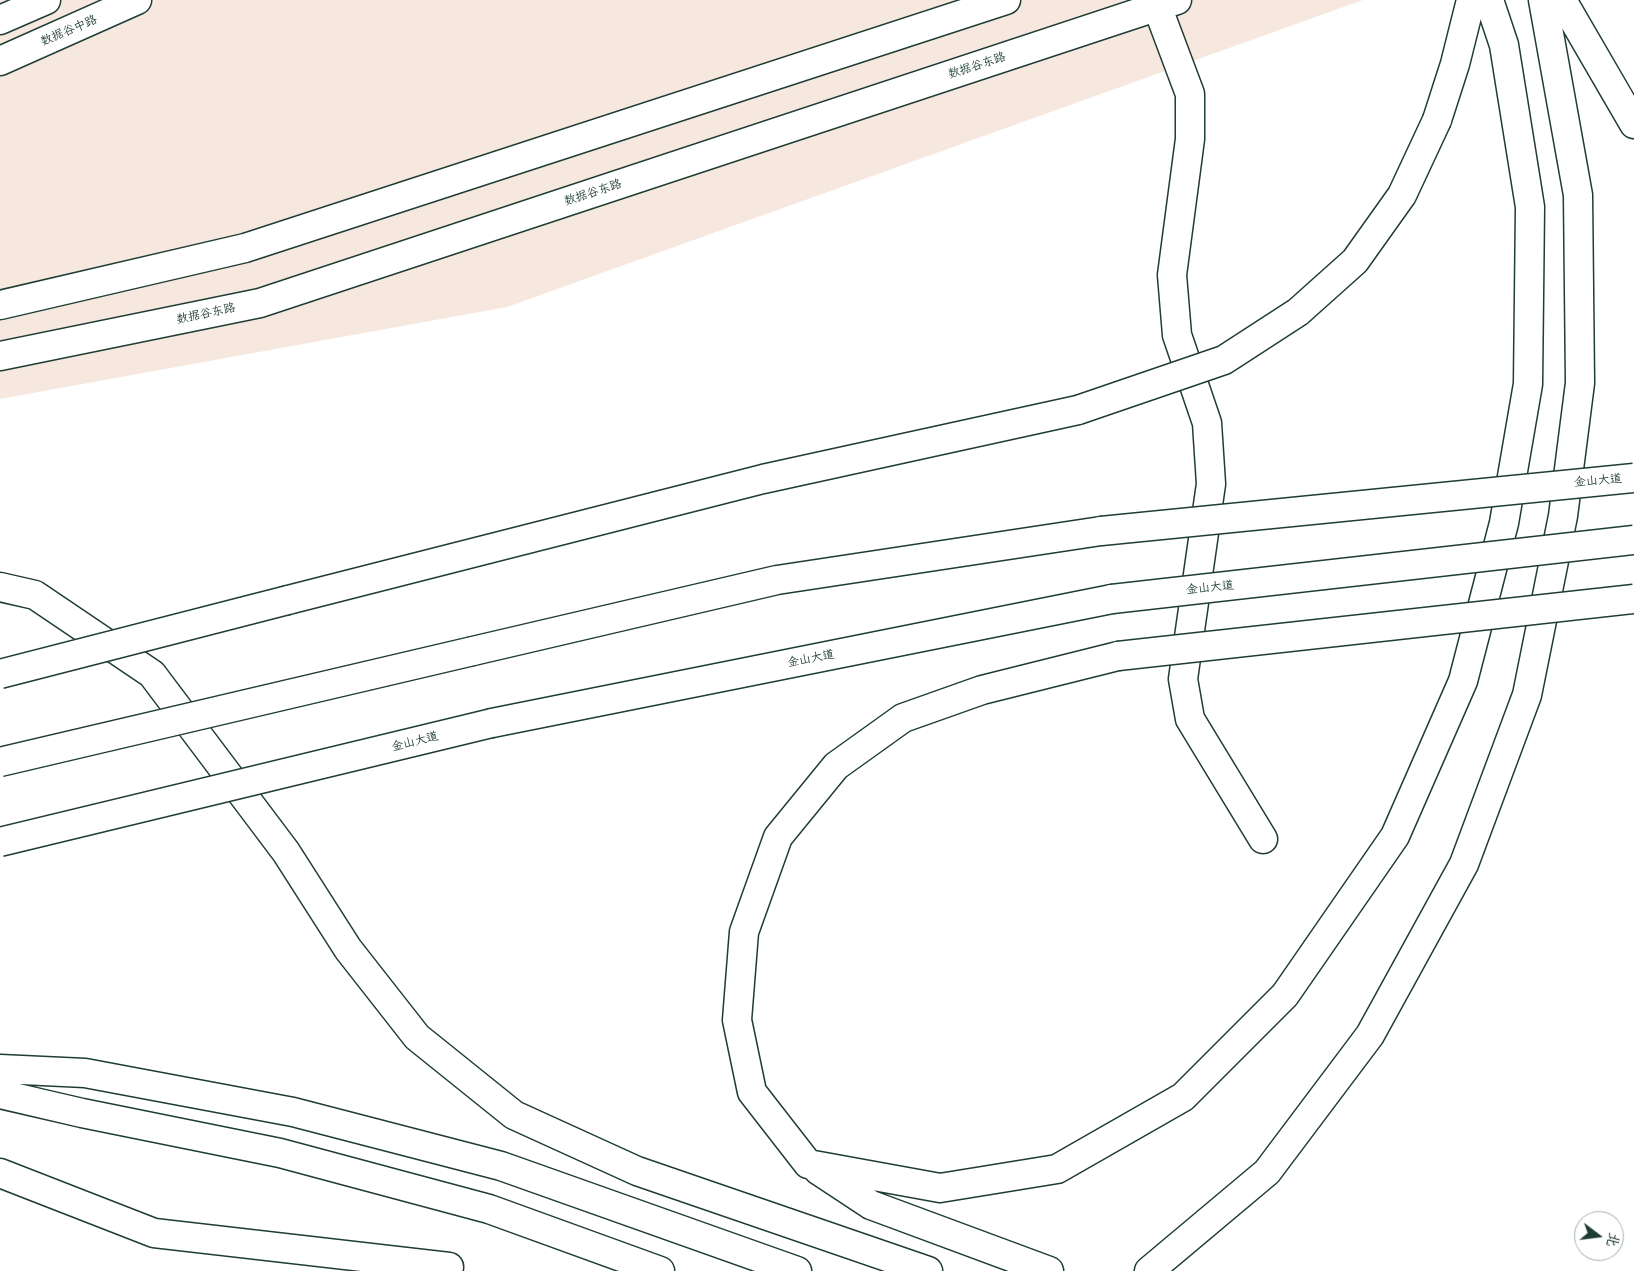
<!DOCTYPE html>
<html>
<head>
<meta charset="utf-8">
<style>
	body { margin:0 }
	#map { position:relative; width:1634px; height:1271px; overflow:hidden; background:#fff; font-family:"Balsamiq Sans","LXGW WenKai TC",sans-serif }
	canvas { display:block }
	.north { position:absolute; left:1574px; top:1211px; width:50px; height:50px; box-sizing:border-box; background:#fff; border:1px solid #a5b1ae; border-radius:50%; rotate:105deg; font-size:14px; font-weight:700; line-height:20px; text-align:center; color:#1f3d34 }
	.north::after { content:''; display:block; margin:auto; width:18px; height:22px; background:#1f3d34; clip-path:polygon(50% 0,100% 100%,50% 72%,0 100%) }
</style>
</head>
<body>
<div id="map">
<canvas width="1634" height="1271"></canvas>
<div class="north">北</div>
</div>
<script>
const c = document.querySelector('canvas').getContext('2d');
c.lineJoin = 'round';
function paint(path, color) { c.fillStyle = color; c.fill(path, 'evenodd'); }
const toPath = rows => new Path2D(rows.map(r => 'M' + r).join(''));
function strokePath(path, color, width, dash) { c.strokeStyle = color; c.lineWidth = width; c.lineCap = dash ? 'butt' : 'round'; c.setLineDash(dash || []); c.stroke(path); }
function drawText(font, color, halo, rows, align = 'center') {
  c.font = font + ' "Balsamiq Sans","LXGW WenKai TC",sans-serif'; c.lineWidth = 4; c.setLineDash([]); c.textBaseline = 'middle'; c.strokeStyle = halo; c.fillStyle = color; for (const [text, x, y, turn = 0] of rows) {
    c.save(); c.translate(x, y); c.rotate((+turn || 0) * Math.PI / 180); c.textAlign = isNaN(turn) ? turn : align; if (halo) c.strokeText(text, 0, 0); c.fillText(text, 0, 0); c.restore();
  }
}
paint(toPath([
	[0,0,1363,0,507,307,0,399]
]), '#f7e8df');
const minor = toPath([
	[1157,6,1190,94,1190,139,1172,275,1177,335,1207,423,1211,484,1183,679,1190,719,1263,839],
	[0,1173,154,1233,449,1267]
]);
const tertiary = toPath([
	[0,20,46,0],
	[0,61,137,0]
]);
const secondary = toPath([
	[1562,0,1634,124],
	[1437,120,1455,64,1471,0],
	[0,305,245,248,1006,0],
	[0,356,260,303,1177,0],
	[0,587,35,595,152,674,286,852,348,949,417,1037,514,1115,637,1171,928,1271],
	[288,600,763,479,1078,410],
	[1118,656,982,690,903,718,836,766,778,837,744,932,737,1020,752,1092,808,1164,940,1188,1057,1169,1183,1097,1285,995,1395,836,1463,681,1504,523,1528,384,1530,207,1504,45,1489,0],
	[0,1069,85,1073,293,1112,501,1166,797,1271],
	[0,1094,82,1113,280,1153,489,1209,660,1271],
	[818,1170,871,1205,1049,1271],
	[1149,1271,1267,1172,1370,1035,1464,864,1527,695,1563,516,1580,383,1578,195,1543,0]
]);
const trunk = toPath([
	[473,651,777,580,1101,531],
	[492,723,1112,599]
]);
strokePath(minor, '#1f3d34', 31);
strokePath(tertiary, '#1f3d34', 31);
strokePath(secondary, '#1f3d34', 31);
strokePath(trunk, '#1f3d34', 31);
strokePath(minor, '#fff', 28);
strokePath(tertiary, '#fff', 28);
strokePath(secondary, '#fff', 28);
strokePath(trunk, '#fff', 28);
const secondaryBridge = toPath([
	[1078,410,1224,360,1298,312,1355,261,1402,195,1437,120],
	[1118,656,1634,599],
	[0,674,288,600]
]);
const trunkBridge = toPath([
	[1101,531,1634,478],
	[1112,599,1634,540],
	[0,762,473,651],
	[0,842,492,723]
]);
strokePath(secondaryBridge, '#1f3d34', 31, []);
strokePath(trunkBridge, '#1f3d34', 31, []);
strokePath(secondaryBridge, '#fff', 28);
strokePath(trunkBridge, '#fff', 28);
drawText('12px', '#1f3d34', '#fff', [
	["数据谷中路",69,31,-23],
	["数据谷东路",977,66,-18],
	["数据谷东路",593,193,-18],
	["数据谷东路",206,314,-12],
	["金山大道",1598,481,-5],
	["金山大道",1210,588,-6],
	["金山大道",811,659,-11],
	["金山大道",415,742,-14]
]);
</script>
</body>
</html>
